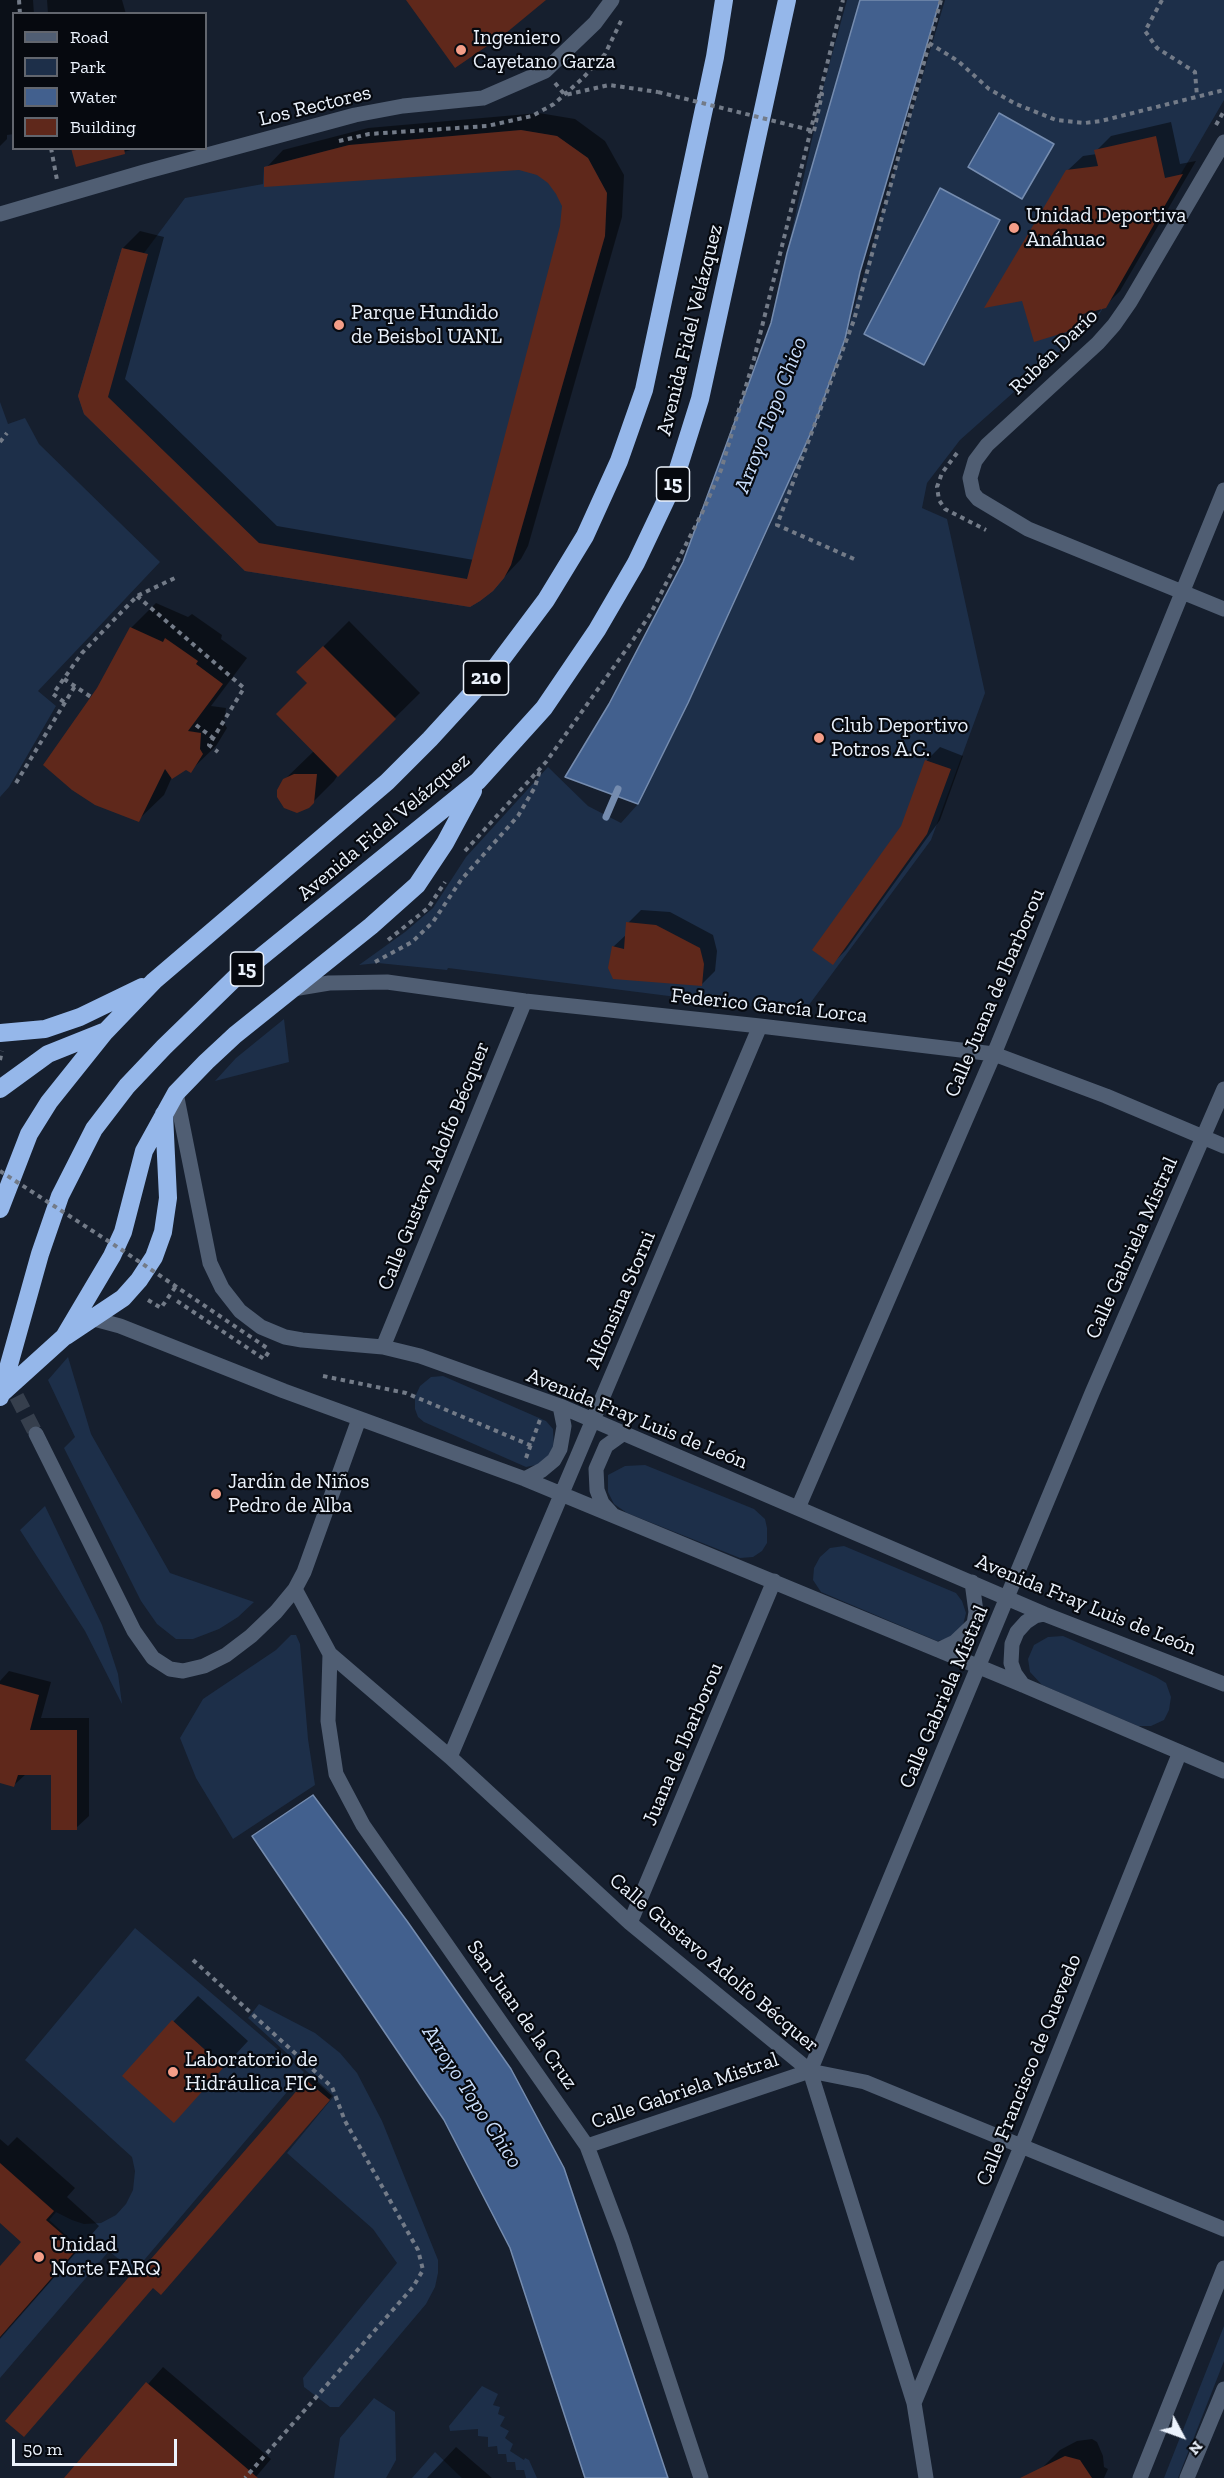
<!DOCTYPE html>
<html>
<head>
<meta charset="utf-8">
<style>
	body { margin:0 }
	#map { position:relative; width:1224px; height:2478px; overflow:hidden; background:#161f2e; font-family:"Zilla Slab",serif }
	canvas { display:block }
	.legend { position:absolute; left:12px; top:12px; width:195px; height:138px; box-sizing:border-box; background:#06090f; border:2px solid #62666e; margin:0; padding:8px 10px; list-style:none; font-size:18px; color:#ebf2fc }
	.legend li { display:flex; align-items:center; gap:12px; height:30px }
	.legend b { width:30px; border:2px solid #62666e }
	.north { position:absolute; left:1152px; top:2406px; width:60px; height:60px; -webkit-text-stroke:4px #06090f; paint-order:stroke; rotate:131deg; font-size:16px; font-weight:700; line-height:24px; text-align:center; color:#ebf2fc }
	.north::after { content:''; display:block; margin:auto; width:21px; height:27px; background:#ebf2fc; clip-path:polygon(50% 0,100% 100%,50% 72%,0 100%) }
	.scale { position:absolute; left:12px; top:2439px; width:165px; height:27px; box-sizing:border-box; border:3px solid #ebf2fc; border-top:0; padding-left:8px; font-size:18px; line-height:21px; white-space:nowrap; color:#ebf2fc; -webkit-text-stroke:4px #06090f; paint-order:stroke }
</style>
</head>
<body>
<div id="map">
<canvas width="1224" height="2478"></canvas>
<ul class="legend">
<li><b style="height:8px;background:#505e73"></b>Road</li>
<li><b style="height:16px;background:#1d2f49"></b>Park</li>
<li><b style="height:16px;background:#42608e"></b>Water</li>
<li><b style="height:16px;background:#5f281b"></b>Building</li>
</ul>
<div class="north">N</div>
<div class="scale">50 m</div>
</div>
<script>
const c = document.querySelector('canvas').getContext('2d');
c.lineJoin = 'round';
function paint(path, color) { c.fillStyle = color; c.fill(path, 'evenodd'); }
const toPath = rows => new Path2D(rows.map(r => 'M' + r).join(''));
function strokePath(path, color, width, dash) { c.strokeStyle = color; c.lineWidth = width; c.lineCap = dash ? 'butt' : 'round'; c.setLineDash(dash || []); c.stroke(path); }
function drawText(font, color, halo, rows, align = 'center') {
  c.font = font + ' "Zilla Slab",serif'; c.lineWidth = 4.5; c.setLineDash([]); c.textBaseline = 'middle'; c.strokeStyle = halo; c.fillStyle = color; for (const [text, x, y, turn = 0] of rows) {
    c.save(); c.translate(x, y); c.rotate((+turn || 0) * Math.PI / 180); c.textAlign = isNaN(turn) ? turn : align; if (halo) c.strokeText(text, 0, 0); c.fillText(text, 0, 0); c.restore();
  }
}
paint(toPath([
	[847,0,860,0,787,253,825,80],
	[945,0,1224,0,1224,100,1097,318,960,440,927,483,922,508,947,519,985,693,931,840,803,1013,448,968,447,970,378,963,359,965,405,932,433,908,466,857,548,767,588,806,621,823,638,804,688,703,770,525,845,339],
	[521,130,557,136,588,158,607,193,605,236,511,565,504,578,493,591,480,601,470,607,245,571,84,414,78,396,122,248,144,253,185,198,263,184,264,167,349,145],
	[0,402,8,424,25,418,39,444,160,562,38,691,56,706,9,787,0,797],
	[284,1019,289,1062,215,1081,236,1058],
	[68,1357,91,1434,170,1573,254,1602,238,1617,219,1629,193,1639,176,1639,157,1624,141,1601,64,1448,75,1437,48,1380],
	[443,1376,546,1421,553,1429,554,1449,541,1464,526,1467,424,1422,418,1417,415,1409,415,1397,420,1386,431,1377],
	[645,1465,754,1509,765,1519,767,1528,767,1543,762,1551,753,1557,740,1558,627,1513,614,1504,608,1492,608,1475,625,1466],
	[45,1506,102,1625,118,1674,122,1704,85,1631,20,1530],
	[844,1546,956,1593,962,1601,966,1613,963,1625,951,1638,937,1641,821,1592,813,1580,814,1568,820,1557,830,1548],
	[291,1635,296,1635,300,1644,308,1739,315,1785,233,1839,196,1778,180,1738,203,1699,276,1650],
	[1063,1636,1156,1677,1166,1683,1171,1697,1169,1710,1164,1720,1151,1726,1138,1726,1042,1685,1030,1672,1028,1659,1034,1645,1048,1637],
	[135,1928,304,2072,134,2272,109,2251,0,2378,0,2339,80,2248,49,2220,56,2212,72,2220,84,2224,101,2223,116,2215,126,2204,133,2190,135,2171,132,2157,25,2060],
	[259,2004,315,2033,340,2053,357,2073,382,2121,438,2260,438,2273,435,2287,426,2304,339,2407,330,2407,308,2390,304,2387,303,2378,397,2263,373,2229,287,2153,334,2096,248,2018],
	[1224,2326,1224,2361,1178,2478,1164,2478],
	[482,2386,498,2394,493,2405,500,2407,498,2414,505,2417,500,2426,509,2431,505,2438,513,2444,510,2451,524,2460,525,2458,529,2460,537,2478,526,2478,524,2470,516,2470,515,2462,507,2462,506,2454,498,2454,497,2446,488,2447,488,2437,478,2436,478,2429,450,2431,449,2426],
	[374,2398,395,2412,396,2460,386,2478,334,2478,340,2438],
	[435,2452,462,2478,412,2478]
]), '#1d2f49');
const water = toPath([
	[860,0,940,0,860,272,845,339,814,426,688,703,638,804,565,777,609,704,683,562,771,323,787,253,860,0],
	[999,113,1054,144,1022,199,968,167,999,113],
	[940,188,1000,220,924,365,864,334,940,188],
	[313,1795,407,1921,511,2069,564,2168,668,2478,585,2478,510,2248,444,2120,252,1836,313,1795]
]);
paint(water, '#42608e');
strokePath(water, '#758caf', 1.5);
paint(toPath([
	[0,0,33,0,34,14,14,14,14,134,7,135,7,139,0,146],
	[47,0,122,0,126,14,48,14],
	[539,113,575,119,605,141,624,175,622,217,528,546,521,559,492,590,245,570,85,413,123,248,140,231,164,237,125,379,277,526,474,560,561,226,564,206,549,182,538,173,519,168,266,168,283,150,368,128],
	[1171,122,1180,164,1196,161,1120,291,1105,306,1100,308,1101,310,1086,325,1035,340,1067,171,1083,156,1097,154,1096,151,1111,136],
	[73,148,138,148,77,165],
	[156,603,188,617,192,614,222,635,221,639,247,658,211,706,226,708,224,723,227,728,216,746,190,771,186,768,172,777,164,795,138,820,99,689,131,628],
	[349,621,420,693,339,773,334,781,308,807,284,780,314,751,309,683,298,672],
	[940,747,963,756,940,820,846,950,833,963,903,826,927,760],
	[641,910,670,912,713,935,717,951,715,971,702,984,613,947,627,934,628,923],
	[9,1671,51,1682,41,1718,89,1718,89,1816,76,1828,52,1773,26,1774,14,1785,0,1781,0,1681],
	[198,1996,248,2041,174,2121,173,2022],
	[311,2077,332,2096,165,2289,161,2293,135,2272,139,2269,142,2271],
	[17,2137,75,2188,67,2197,99,2226,0,2338,0,2268,23,2242,0,2221,0,2139,8,2146],
	[163,2367,271,2459,255,2478,66,2478],
	[1092,2439,1097,2442,1103,2456,1104,2467,1108,2469,1104,2478,1038,2478,1042,2468,1060,2450,1077,2441],
	[456,2447,492,2478,427,2478]
]), '#0007');
strokePath(toPath([
	[606,817,618,789]
]), '#758caf', 7);
paint(toPath([
	[406,0,546,0,506,33,455,68],
	[521,130,557,136,588,158,607,193,605,236,511,565,504,578,493,591,480,601,470,607,245,571,84,414,78,396,122,248,148,254,108,397,259,543,467,579,560,226,562,206,556,194,548,183,537,175,519,170,264,187,264,167,349,145],
	[1156,136,1165,178,1183,174,1106,308,1083,314,1086,326,1034,342,1022,301,984,308,1066,170,1098,166,1094,150],
	[71,148,124,148,125,154,76,167],
	[130,627,163,642,165,638,198,661,196,664,223,684,188,731,201,733,200,749,203,754,191,773,186,770,172,779,165,769,139,822,95,805,72,790,43,765,97,688],
	[323,646,396,719,338,777,276,714,307,683,296,672],
	[925,760,951,769,927,834,833,965,812,950,901,826],
	[294,774,317,774,314,803,309,808,297,813,284,808,277,797,277,790,283,779],
	[626,922,656,925,700,948,704,964,702,986,613,979,608,968,612,946,624,949],
	[0,1684,39,1695,30,1730,77,1730,77,1830,51,1830,51,1775,18,1775,14,1787,0,1783],
	[172,2020,224,2067,174,2123,122,2076],
	[306,2080,330,2100,161,2295,153,2288,24,2437,5,2421,134,2271,138,2274],
	[0,2163,54,2211,46,2220,78,2248,0,2337,0,2266,21,2242,0,2223],
	[146,2382,172,2404,258,2478,64,2478],
	[1065,2456,1080,2460,1092,2478,1020,2478]
]), '#5f281b');
strokePath(toPath([
	[6,1376,36,1434]
]), '#363f4d', 15, [15, 8]);
strokePath(toPath([
	[19,0,20,14],
	[1162,0,1145,31,1157,48,1195,72,1197,96],
	[929,43,958,61,989,89,1016,104,1056,120,1085,123,1101,121,1224,90],
	[555,83,565,95,609,85,658,92],
	[1216,125,1224,111],
	[814,131,822,94,819,93],
	[339,141,369,134,487,126,532,116,554,104,582,79,605,54,622,19],
	[51,148,57,180],
	[0,442,7,433],
	[957,453,942,473,937,487,939,500,945,509,986,530],
	[854,559,777,525,854,320,941,0],
	[137,596,244,688,209,745,218,752],
	[64,679,91,697],
	[64,702,53,694,82,653,137,596,177,577],
	[196,725,213,738],
	[16,783,75,686],
	[465,851,546,762,633,640,651,613,702,513,721,470,754,359,843,0],
	[388,940,428,908,445,882],
	[375,962,412,942,433,922,461,880,518,816,535,787,540,770],
	[0,1060,2,1051],
	[148,1300,161,1308,176,1286],
	[177,1301,264,1359,270,1350],
	[323,1376,406,1393,532,1446],
	[526,1458,541,1417],
	[193,1960,332,2087,345,2121,418,2250,423,2270,413,2287,245,2478]
]), '#737b88', 4, [4.5, 4.5]);
strokePath(toPath([
	[1224,142,1130,302,1114,325,1098,343,987,445,975,461,970,478,973,493,978,499,1028,529,1224,609],
	[0,214,144,172,355,115,403,106,483,98,545,71,595,23,612,0],
	[293,989,329,983,387,982,525,1001,760,1026,994,1054,1106,1096,1224,1146],
	[176,1093,210,1263,222,1288,240,1311,261,1327,285,1337,302,1340,383,1347,420,1356,560,1406,1044,1614,1224,1684],
	[94,1319,120,1326,284,1391,525,1479,1023,1685,1224,1771],
	[383,1347,525,1001],
	[36,1434,134,1631,153,1658,170,1669,183,1671,204,1666,226,1655,251,1636,276,1612,295,1589,304,1572,359,1419],
	[525,1479,542,1470,554,1460,560,1449,564,1426,560,1406],
	[798,1508,994,1054,1224,490],
	[612,1514,602,1503,597,1490,596,1469,606,1446,624,1433],
	[295,1589,330,1654,450,1757,630,1923,810,2071,914,2403,926,2478],
	[938,1650,955,1642,974,1624,976,1612,972,1582],
	[330,1654,328,1721,336,1774,363,1825,587,2146,622,2239,701,2478],
	[1023,1685,1015,1674,1011,1663,1012,1644,1017,1632,1026,1622,1035,1616,1044,1614],
	[450,1757,760,1026],
	[630,1923,774,1581],
	[810,2071,865,2082,1224,2229],
	[587,2146,810,2071,1092,1393,1224,1089],
	[914,2403,1021,2147,1180,1752],
	[1140,2478,1224,2268],
	[1187,2478,1224,2389]
]), '#505e73', 15);
strokePath(toPath([
	[0,1033,45,1029,80,1017,142,987],
	[0,1089,48,1054,103,1032],
	[0,1209,29,1134,49,1102,105,1032,154,981,387,782,430,739,495,668,546,600,585,536,619,461,644,390,715,57,724,0],
	[66,1336,123,1298,139,1280,154,1257,163,1232,168,1198,164,1114],
	[2,1393,64,1337,112,1256,123,1232,144,1151,176,1093,206,1062,235,1035,371,926,417,885,445,843,473,791],
	[0,1397,40,1254,60,1196,94,1129,127,1086,164,1047,235,978,478,781,544,708,597,630,636,563,673,485,700,399,787,0]
]), '#95b7ea', 18);
strokePath(toPath([
	[658,92,814,131],
	[0,1171,122,1250,270,1350]
]), '#737b88', 4, [4.5, 4.5]);
for (const [x, y, r, color] of [
	[461,50,6,"#f49e88"],
	[1014,228,6,"#f49e88"],
	[339,325,6,"#f49e88"],
	[819,738,6,"#f49e88"],
	[216,1494,6,"#f49e88"],
	[173,2072,6,"#f49e88"],
	[39,2257,6,"#f49e88"]
]) { const dot = new Path2D(); dot.arc(x, y, r, 0, 2 * Math.PI); c.fillStyle = color; c.fill(dot); strokePath(dot, '#06090f', 2); }
for (const [x, y, w] of [
	[673,484,33],
	[486,678,45],
	[247,969,33]
]) { const box = new Path2D(); box.roundRect(x - w / 2, y - 17, w, 34, 4.5); c.fillStyle = '#06090f'; c.fill(box); strokePath(box, '#ebf2fc', 1.5); }
drawText('bold 20px', '#ebf2fc', null, [
	["15",673,484],
	["210",486,678],
	["15",247,969]
]);
drawText('21px', '#ebf2fc', '#06090f', [
	["Ingeniero",473,38],
	["Cayetano Garza",473,62],
	["Unidad Deportiva",1026,216],
	["Anáhuac",1026,240],
	["Parque Hundido",351,313],
	["de Beisbol UANL",351,337],
	["Club Deportivo",831,726],
	["Potros A.C.",831,750],
	["Jardín de Niños",228,1482],
	["Pedro de Alba",228,1506],
	["Laboratorio de",185,2060],
	["Hidráulica FIC",185,2084],
	["Unidad",51,2245],
	["Norte FARQ",51,2269]
], 'left');
drawText('21px', '#ebf2fc', '#06090f', [
	["Los Rectores",315,106,-14],
	["Avenida Fidel Velázquez",690,330,-76],
	["Rubén Darío",1054,352,-44],
	["Avenida Fidel Velázquez",384,827,-40],
	["Calle Juana de Ibarborou",995,993,-67],
	["Federico García Lorca",769,1006,6],
	["Calle Gustavo Adolfo Bécquer",434,1166,-68],
	["Calle Gabriela Mistral",1132,1248,-66],
	["Alfonsina Storni",621,1300,-67],
	["Avenida Fray Luis de León",637,1419,22],
	["Avenida Fray Luis de León",1086,1605,22],
	["Calle Gabriela Mistral",944,1697,-67],
	["Juana de Ibarborou",683,1744,-67],
	["Calle Gustavo Adolfo Bécquer",714,1963,40],
	["San Juan de la Cruz",522,2015,55],
	["Calle Francisco de Quevedo",1029,2070,-68],
	["Calle Gabriela Mistral",685,2091,-19]
]);
drawText('italic 22px', '#cadefb', '#06090f', [
	["Arroyo Topo Chico",771,415,-69],
	["Arroyo Topo Chico",472,2097,57]
]);
</script>
</body>
</html>
